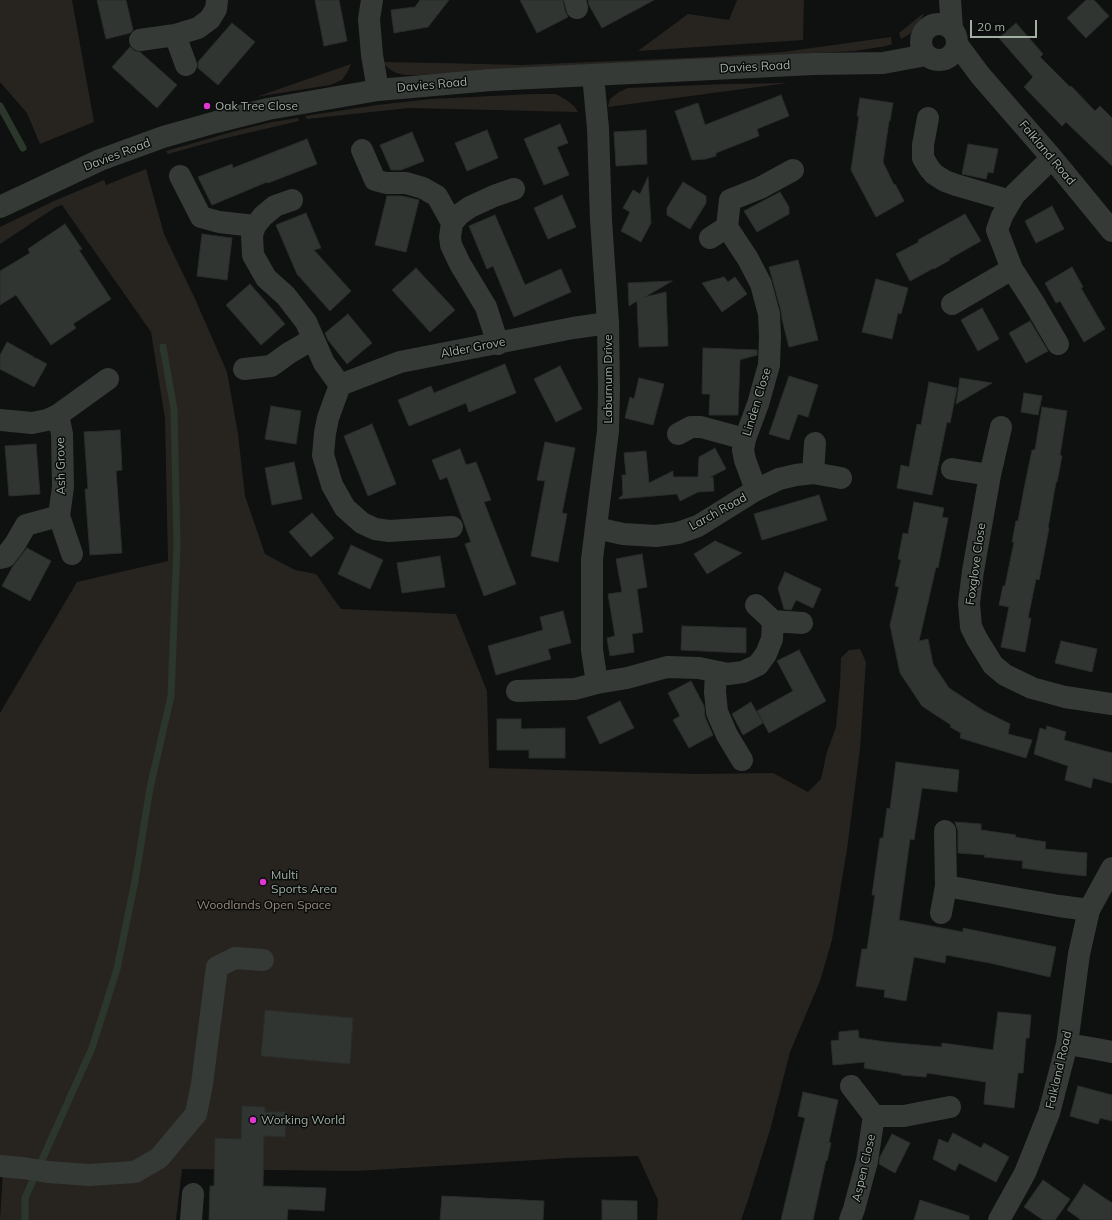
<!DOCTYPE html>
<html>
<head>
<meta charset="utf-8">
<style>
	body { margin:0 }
	#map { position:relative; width:1112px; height:1220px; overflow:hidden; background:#0f1010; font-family:Mulish,sans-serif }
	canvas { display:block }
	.scale { position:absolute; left:970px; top:20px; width:67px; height:18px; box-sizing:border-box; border:2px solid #a1b0a3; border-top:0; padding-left:5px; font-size:12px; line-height:14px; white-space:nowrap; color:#a1b0a3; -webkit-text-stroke:3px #0a0b0b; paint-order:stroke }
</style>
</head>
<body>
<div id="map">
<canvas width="1112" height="1220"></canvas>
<div class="scale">20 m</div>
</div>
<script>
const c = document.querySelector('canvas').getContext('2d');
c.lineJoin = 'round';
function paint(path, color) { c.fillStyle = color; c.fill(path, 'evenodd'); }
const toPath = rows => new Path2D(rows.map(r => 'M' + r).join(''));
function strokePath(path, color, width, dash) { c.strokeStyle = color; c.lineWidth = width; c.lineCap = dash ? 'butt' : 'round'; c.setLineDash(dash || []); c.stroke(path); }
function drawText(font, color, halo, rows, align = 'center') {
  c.font = font + ' Mulish,sans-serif'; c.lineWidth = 3; c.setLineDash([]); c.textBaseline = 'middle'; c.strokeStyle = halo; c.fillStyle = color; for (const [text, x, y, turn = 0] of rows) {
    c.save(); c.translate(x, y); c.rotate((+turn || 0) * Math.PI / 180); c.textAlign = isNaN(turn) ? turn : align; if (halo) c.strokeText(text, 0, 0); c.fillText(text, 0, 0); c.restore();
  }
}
paint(toPath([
	[0,0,72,0,94,122,40,144,27,113,0,82],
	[737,0,804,0,803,40,638,51,688,14,729,20],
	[924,13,918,25,910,34,901,39,899,33],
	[891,37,892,44,886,46,855,51,418,75,405,75,396,73,388,68,382,62,440,63,521,65,709,57,783,52],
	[351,64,347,73,342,80,330,85,256,97],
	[788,83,608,107,610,99,619,92,628,88,727,84],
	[533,94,556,94,565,99,574,106,578,112,409,108,307,119,305,116,377,105,431,99],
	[298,118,299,121,222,139,168,154,166,151,239,130,272,122],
	[146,169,164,234,196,301,227,372,238,434,245,496,265,554,295,570,316,574,341,609,456,614,487,691,489,768,696,774,773,773,808,792,821,779,827,752,836,727,840,684,841,658,849,650,860,649,866,662,860,749,847,849,832,940,820,981,790,1052,770,1130,747,1203,741,1220,657,1220,658,1200,638,1156,568,1158,357,1171,182,1169,176,1220,0,1220,4,1156,0,1155,0,713,77,582,168,561,165,418,151,332,62,205,56,207,0,244,0,227,54,201,104,180,106,185]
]), '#272420');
strokePath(toPath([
	[0,106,23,148],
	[25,1220,25,1198,92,1048,117,969,135,881,150,788,171,696,177,545,174,409,163,347]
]), '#2b372a', 7);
const building = toPath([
	[97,0,126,0,133,30,130,33,106,39,97,0],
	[315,0,339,0,347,41,324,46,315,0],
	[420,0,449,0,428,27,394,33,391,10,415,7,420,0],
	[520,0,563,0,565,11,568,17,537,33,520,0],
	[588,0,654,0,602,28,589,5,588,0],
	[1086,0,1094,0,1109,16,1086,38,1067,18,1086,0],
	[232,23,255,42,218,85,198,68,198,62,232,23],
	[1016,23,1043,54,1040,57,1070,87,1071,86,1095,111,1100,106,1112,118,1112,166,1066,122,1062,126,1024,87,1033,77,999,38,1016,23],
	[130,47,135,51,140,52,177,85,157,108,112,67,130,47],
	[781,95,789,116,757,129,759,136,716,153,716,156,706,159,692,160,675,111,698,103,705,125,781,95],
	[860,98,893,103,890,121,889,121,883,162,894,185,895,184,904,201,876,217,851,170,859,116,857,116,860,98],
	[560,124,568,143,557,147,569,175,544,185,524,139,560,124],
	[487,130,498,158,467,171,455,143,487,130],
	[646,130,647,164,616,166,614,132,646,130],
	[412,132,424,161,401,170,391,170,380,145,412,132],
	[307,139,317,164,268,183,267,182,212,205,198,177,232,164,233,168,307,139],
	[968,144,998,149,993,173,988,172,986,179,962,174,968,144],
	[648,177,651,223,641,242,621,231,630,212,623,208,633,190,640,194,648,177],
	[683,182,706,196,706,203,690,229,667,215,667,208,683,182],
	[780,192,789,207,789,214,757,232,744,211,780,192],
	[562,195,576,227,548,239,534,208,562,195],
	[387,196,402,196,419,200,406,252,375,245,387,196],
	[1052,206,1064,229,1036,243,1025,221,1052,206],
	[306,213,321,248,314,250,351,291,330,311,297,274,276,225,306,213],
	[965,214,981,241,949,259,950,260,934,269,934,268,910,281,896,254,919,242,918,240,965,214],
	[495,215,525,285,561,269,571,292,514,317,493,266,487,269,469,226,495,215],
	[65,224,82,249,79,250,111,299,73,324,76,328,51,345,16,295,0,305,0,271,30,253,28,249,65,224],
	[202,234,232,238,227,280,197,276,202,234],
	[798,260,818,340,789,347,782,319,781,311,769,267,798,260],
	[1072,267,1083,287,1081,288,1105,329,1084,342,1060,301,1056,303,1045,283,1072,267],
	[416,268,455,310,430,332,392,290,416,268],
	[724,277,728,282,735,277,747,294,722,312,702,283,724,277],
	[876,279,908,288,901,314,898,313,892,339,862,332,876,279],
	[672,281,645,297,666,292,668,346,639,347,637,301,629,306,628,283,672,281],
	[250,284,285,324,261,345,226,305,250,284],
	[982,308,999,339,978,351,961,320,982,308],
	[348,314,372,343,347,364,328,340,325,333,348,314],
	[1030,321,1048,351,1026,363,1009,333,1030,321],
	[7,342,34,357,33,358,36,358,47,364,34,387,0,369,0,355,7,342],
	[703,348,757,350,757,355,739,360,740,360,738,415,709,415,710,394,702,394,703,348],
	[505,364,516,393,469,412,466,403,409,426,398,400,431,386,434,393,505,364],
	[560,366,582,409,556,422,534,379,560,366],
	[789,376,818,385,808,417,798,414,789,440,769,434,789,376],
	[639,378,664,384,653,425,625,418,630,397,634,399,639,378],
	[960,378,992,383,956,404,960,378],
	[929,382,957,388,950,423,947,422,932,495,897,488,901,465,909,467,917,424,921,425,929,382],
	[1024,393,1042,396,1038,415,1021,412,1024,393],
	[271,406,301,411,296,444,265,439,271,406],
	[1042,407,1067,411,1060,455,1062,456,1057,482,1056,482,1048,528,1049,528,1039,580,1036,579,1028,618,1031,618,1025,652,1001,647,1009,607,999,605,1003,586,1005,586,1014,542,1012,542,1016,521,1018,521,1025,484,1032,450,1035,450,1042,407],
	[372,424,396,484,368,496,344,436,372,424],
	[120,430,122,470,116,471,122,553,90,555,85,489,88,489,84,432,120,430],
	[545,442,575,448,562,513,567,514,558,562,531,556,545,481,537,480,545,442],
	[36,444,40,494,9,496,5,446,36,444],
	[715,448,726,469,710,477,713,477,714,491,698,492,680,501,677,494,619,499,619,498,623,495,622,475,626,475,624,453,646,451,649,483,673,471,673,477,698,477,699,457,715,448],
	[460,449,466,465,476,462,491,500,484,502,516,584,484,596,465,544,471,542,447,477,440,480,432,460,460,449],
	[294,462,302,499,272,505,265,468,294,462],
	[819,495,827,520,762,540,754,514,819,495],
	[914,502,944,508,942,517,948,518,938,568,936,567,919,641,928,639,933,664,949,688,984,711,1010,724,1008,734,1032,740,1026,758,960,738,961,733,950,727,951,725,922,706,900,673,890,625,899,587,895,586,901,560,898,559,903,533,908,534,914,502],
	[312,513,334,538,311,557,289,532,312,513],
	[715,541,742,553,707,574,694,554,715,541],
	[351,545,383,560,370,589,338,574,351,545],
	[27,548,51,561,30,601,2,586,13,566,27,548],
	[642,554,647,587,637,589,643,632,632,634,634,652,610,656,607,638,615,636,608,594,622,592,616,559,642,554],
	[440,556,445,587,402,593,397,563,440,556],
	[785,572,821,589,813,608,796,600,791,610,784,609,778,588,785,572],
	[563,611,571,643,548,649,551,659,496,675,488,646,543,630,540,617,563,611],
	[682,626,746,628,746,653,681,650,682,626],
	[1061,641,1097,649,1092,672,1055,663,1061,641],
	[799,650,826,701,769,733,757,711,793,691,777,661,799,650],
	[691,681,704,706,705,717,713,735,689,748,673,720,680,716,668,693,691,681],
	[620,701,634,728,600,744,587,717,620,701],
	[751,702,763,723,743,735,732,714,751,702],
	[497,719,521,719,521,729,565,728,565,758,529,758,529,750,497,750,497,719],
	[1047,726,1066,732,1064,740,1112,753,1112,783,1093,778,1091,788,1065,780,1068,766,1034,754,1040,728,1046,730,1047,726],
	[896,762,959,770,957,792,922,788,914,840,910,839,899,920,963,932,963,928,1056,947,1050,977,990,963,946,955,945,963,914,957,906,1001,884,997,885,990,856,986,862,949,867,949,875,895,872,895,880,838,883,838,887,808,890,809,896,762],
	[955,822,981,824,981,830,1016,835,1015,837,1046,842,1045,849,1087,853,1086,876,1059,873,1022,868,1023,861,984,857,985,855,958,853,958,831,955,822],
	[265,1010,353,1018,350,1064,261,1056,265,1010],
	[998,1012,1031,1015,1029,1038,1026,1038,1023,1073,1018,1073,1014,1108,984,1104,986,1082,927,1073,926,1077,901,1075,901,1074,864,1068,865,1062,833,1065,831,1041,839,1040,839,1032,858,1030,859,1038,886,1042,942,1047,942,1043,993,1050,998,1012],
	[1078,1086,1112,1095,1112,1121,1100,1118,1098,1124,1070,1116,1078,1086],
	[803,1092,838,1100,829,1142,831,1143,827,1161,826,1160,813,1220,781,1220,805,1118,798,1116,803,1092],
	[242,1106,265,1107,265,1112,286,1112,285,1137,264,1136,263,1186,326,1188,324,1211,288,1209,287,1220,209,1220,210,1186,214,1186,215,1138,241,1139,242,1106],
	[953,1133,981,1148,984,1143,1009,1157,996,1182,959,1163,955,1171,933,1159,939,1139,948,1143,953,1133],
	[892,1134,910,1143,895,1173,879,1164,880,1157,892,1134],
	[1043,1180,1070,1199,1055,1220,1043,1220,1024,1207,1043,1180],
	[1084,1184,1112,1203,1112,1220,1081,1220,1067,1210,1084,1184],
	[442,1196,544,1201,543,1220,440,1220,442,1196],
	[602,1200,637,1201,637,1220,602,1220,602,1200],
	[920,1200,969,1216,969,1220,914,1220,920,1200]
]);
paint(building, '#313532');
strokePath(building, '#292c2b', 1);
strokePath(toPath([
	[372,0,369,19,372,55,378,90],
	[575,0,577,8],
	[950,0,952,29],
	'921 42a18 18 0 1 1 36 0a18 18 0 1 1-36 0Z',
	[175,35,186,65],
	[140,40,175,35,198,28,210,19,216,9,217,0],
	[957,44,980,75,1052,158,1112,231],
	[593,75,598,128,601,220,608,323,609,390,608,431,592,559,592,650,597,683],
	[928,118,923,145,923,158,929,168,934,174,945,181,956,185,1011,201],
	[362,150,375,180,386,183,406,183,423,188,437,196,452,223],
	[1052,158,1015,194,1002,216,997,230,1012,269,1034,303,1058,344],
	[180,176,201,217,219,222,255,226],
	[292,200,275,206,263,216,255,226,252,235,253,255,266,278,286,296,306,322,324,363,340,385],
	[0,207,100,160,163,137,216,122,268,109,378,90,491,80,813,64,883,63,926,55],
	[727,227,748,259,761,284,769,314,770,336,769,365,758,404,745,439,743,450,745,460,756,490],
	[710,238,727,227,730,200,760,188,793,170],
	[952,304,1012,269],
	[498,344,486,307,460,264,451,245,450,237,452,223,460,214,470,207,494,196,514,189],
	[244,369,271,366,289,353,313,339],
	[0,420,32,423,47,420,58,415,108,379],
	[1001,427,990,475,973,571,969,603,971,627,977,639,993,665,1005,675,1032,688,1065,697,1112,704],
	[678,434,691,427,701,427,745,439],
	[952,469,990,475],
	[813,473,815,443],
	[59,516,72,554],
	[452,527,389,531,375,529,362,523,345,508,332,485,323,455,325,433,328,418,340,385,400,362,573,328,608,323],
	[596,528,623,534,656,536,678,533,698,526,756,490,779,479,796,475,813,473,841,478],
	[0,558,5,557,15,544,26,525,59,516,63,487,62,434,58,415],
	[756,605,773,621,802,623],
	[716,672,715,692,717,712,727,735,742,760],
	[517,691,575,689,597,683,627,678,667,667,699,668,728,674,743,672,758,665,766,654,772,639,773,621],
	[946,886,1059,906,1089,910],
	[941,913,946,886,945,831],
	[1067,1044,1091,1048,1112,1052],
	[851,1086,874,1116,904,1116,950,1107],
	[0,1166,23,1168,48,1172,89,1175,135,1172,159,1158,196,1114,202,1084,217,967,235,958,263,960],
	[191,1220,193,1194],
	[850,1220,854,1209,867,1161,874,1116],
	[999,1220,1025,1173,1049,1113,1067,1044,1079,954,1089,910,1112,868]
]), '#353a37', 22);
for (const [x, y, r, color] of [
	[207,106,4,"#e037d1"],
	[263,882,4,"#e037d1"],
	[253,1120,4,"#e037d1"]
]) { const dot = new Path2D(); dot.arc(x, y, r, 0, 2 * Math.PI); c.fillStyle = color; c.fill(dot); strokePath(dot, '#0a0b0b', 1.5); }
drawText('12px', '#a1b0a3', '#0a0b0b', [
	["Davies Road",755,67,-3],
	["Davies Road",432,85,-5],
	["Falkland Road",1047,153,50],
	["Davies Road",117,155,-21],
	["Alder Grove",473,348,-11],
	["Laburnum Drive",608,379,-90],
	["Linden Close",757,402,-73],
	["Ash Grove",61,466,-91],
	["Larch Road",718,512,-29],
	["Foxglove Close",976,564,-82],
	["Falkland Road",1059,1070,-77],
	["Aspen Close",864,1168,-77]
]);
drawText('12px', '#a1b0a3', '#0a0b0b', [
	["Oak Tree Close",215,106],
	["Multi",271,875],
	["Sports Area",271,889],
	["Working World",261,1120]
], 'left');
drawText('12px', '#9a897a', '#0a0b0b', [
	["Woodlands Open Space",264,905]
]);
</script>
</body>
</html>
